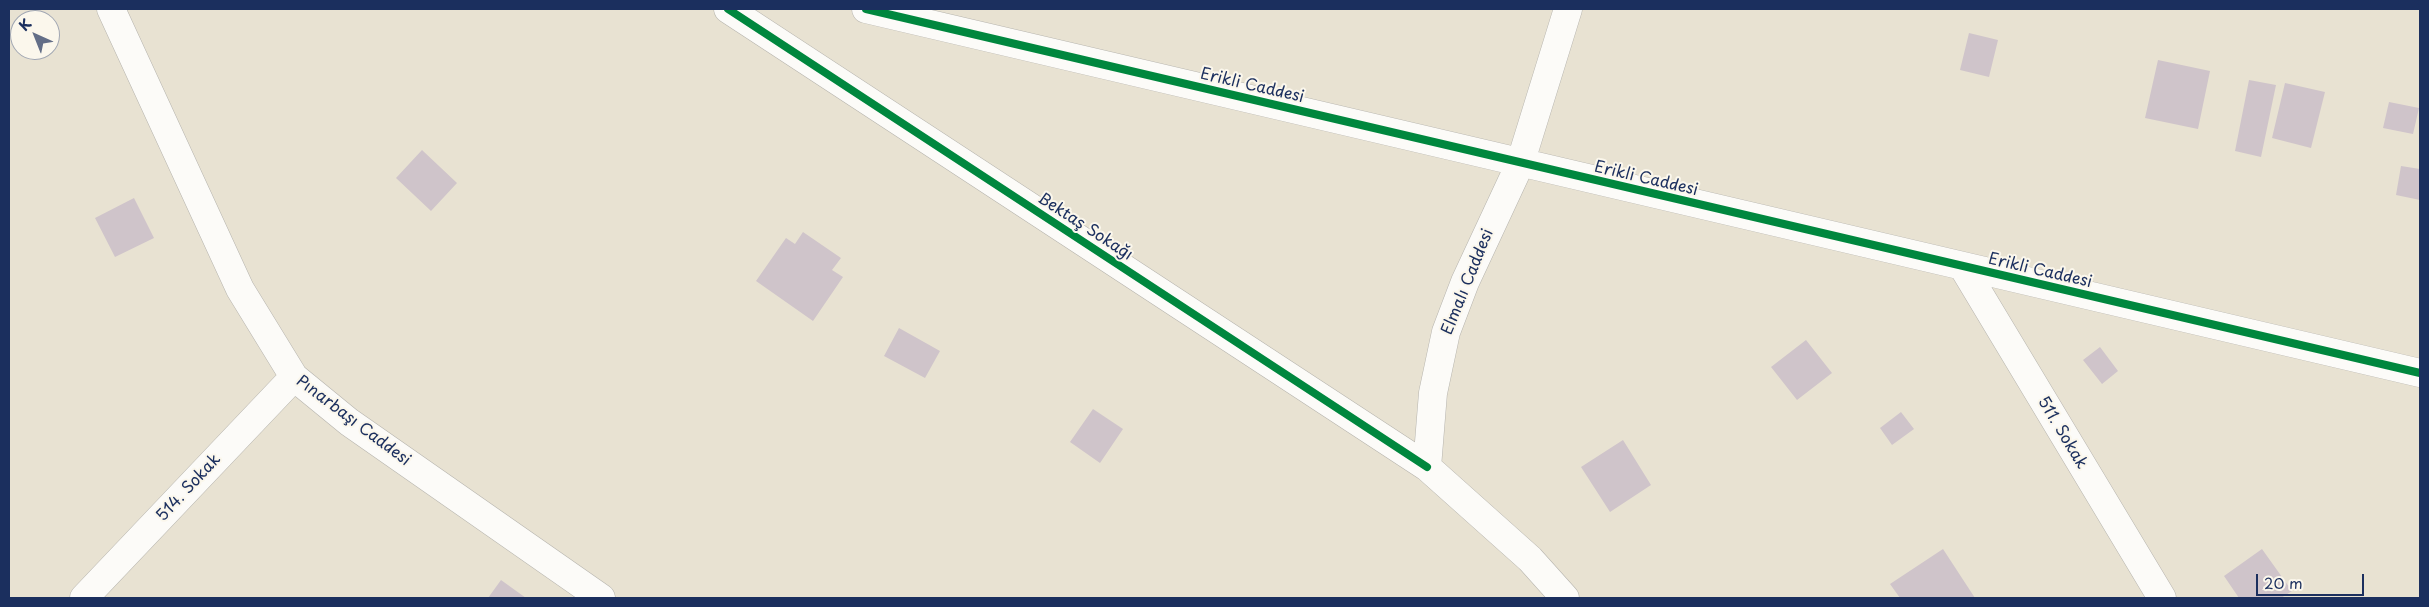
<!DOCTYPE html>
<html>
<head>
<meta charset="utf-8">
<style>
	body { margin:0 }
	#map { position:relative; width:2429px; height:607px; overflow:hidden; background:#e8e2d2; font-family:"Playpen Sans",sans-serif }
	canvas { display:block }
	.frame { position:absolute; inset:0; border:10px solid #1b2f5e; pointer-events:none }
	.north { position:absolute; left:10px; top:10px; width:50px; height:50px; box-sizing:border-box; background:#fbf7ec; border:1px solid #a1a7b3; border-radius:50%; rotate:316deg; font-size:14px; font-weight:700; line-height:20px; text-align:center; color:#1b2f5e }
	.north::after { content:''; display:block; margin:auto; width:18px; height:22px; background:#636e87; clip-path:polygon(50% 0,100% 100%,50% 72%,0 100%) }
	.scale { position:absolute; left:2256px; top:574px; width:108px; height:22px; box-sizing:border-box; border:2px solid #1b2f5e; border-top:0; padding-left:6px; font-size:15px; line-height:18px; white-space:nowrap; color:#1b2f5e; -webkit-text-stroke:4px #fbf7ec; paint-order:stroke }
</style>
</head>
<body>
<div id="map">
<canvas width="2429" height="607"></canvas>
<div class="frame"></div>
<div class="north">K</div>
<div class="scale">20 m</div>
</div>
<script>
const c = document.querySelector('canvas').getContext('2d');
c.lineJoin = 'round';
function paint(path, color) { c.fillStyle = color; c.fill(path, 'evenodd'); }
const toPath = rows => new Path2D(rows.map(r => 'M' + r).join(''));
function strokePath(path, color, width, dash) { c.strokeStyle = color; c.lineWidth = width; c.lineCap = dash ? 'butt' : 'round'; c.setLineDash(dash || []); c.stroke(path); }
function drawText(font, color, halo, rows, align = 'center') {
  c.font = font + ' "Playpen Sans",sans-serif'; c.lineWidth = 4; c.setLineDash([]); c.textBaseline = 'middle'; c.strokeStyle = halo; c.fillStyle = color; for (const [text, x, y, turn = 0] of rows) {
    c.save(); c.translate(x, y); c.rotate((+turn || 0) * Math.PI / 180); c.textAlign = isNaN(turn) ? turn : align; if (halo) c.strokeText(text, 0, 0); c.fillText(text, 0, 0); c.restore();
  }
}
paint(toPath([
	[1969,33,1998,40,1989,77,1960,70],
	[2158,60,2210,71,2198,129,2145,118],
	[2249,80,2276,85,2261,157,2235,151],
	[2285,83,2325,92,2311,148,2272,138],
	[2389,102,2419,108,2413,134,2383,128],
	[422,150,457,183,431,211,396,178],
	[2401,166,2420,169,2420,200,2396,195],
	[134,198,154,238,115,257,95,218],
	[803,232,841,258,832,270,843,277,813,321,756,281,786,238,795,244],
	[899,328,940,351,925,378,884,356],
	[1806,340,1832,373,1797,400,1771,367],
	[2100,347,2118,371,2102,384,2083,360],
	[1093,409,1123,429,1100,463,1070,442],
	[1901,412,1914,429,1892,445,1880,428],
	[1623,440,1651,485,1610,512,1581,467],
	[1943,549,1975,598,1900,598,1890,584],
	[2262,549,2292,591,2281,598,2239,598,2224,576],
	[501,580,526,598,488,598]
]), '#cfc4ca');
const minor = toPath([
	[111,9,240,289,294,377,349,422,601,598],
	[728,9,1427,467],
	[866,9,2420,373],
	[1963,267,2162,598],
	[84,598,294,377],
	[1565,598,1530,559,1427,467,1433,393,1446,332,1465,282,1520,164,1568,9]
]);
strokePath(minor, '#b5b3ad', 29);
strokePath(minor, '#fcfbf8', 28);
strokePath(toPath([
	[728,9,1427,467],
	[866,9,2420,373]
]), '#00873e', 8);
drawText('16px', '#1b2f5e', '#fbf7ec', [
	["Erikli Caddesi",1252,86,13],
	["Erikli Caddesi",1646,179,13],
	["Bektaş Sokağı",1085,227,33],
	["Erikli Caddesi",2040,271,13],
	["Elmalı Caddesi",1468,282,-68],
	["Pınarbaşı Caddesi",353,421,37],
	["511. Sokak",2062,433,59],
	["514. Sokak",189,488,-47]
]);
</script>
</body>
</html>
